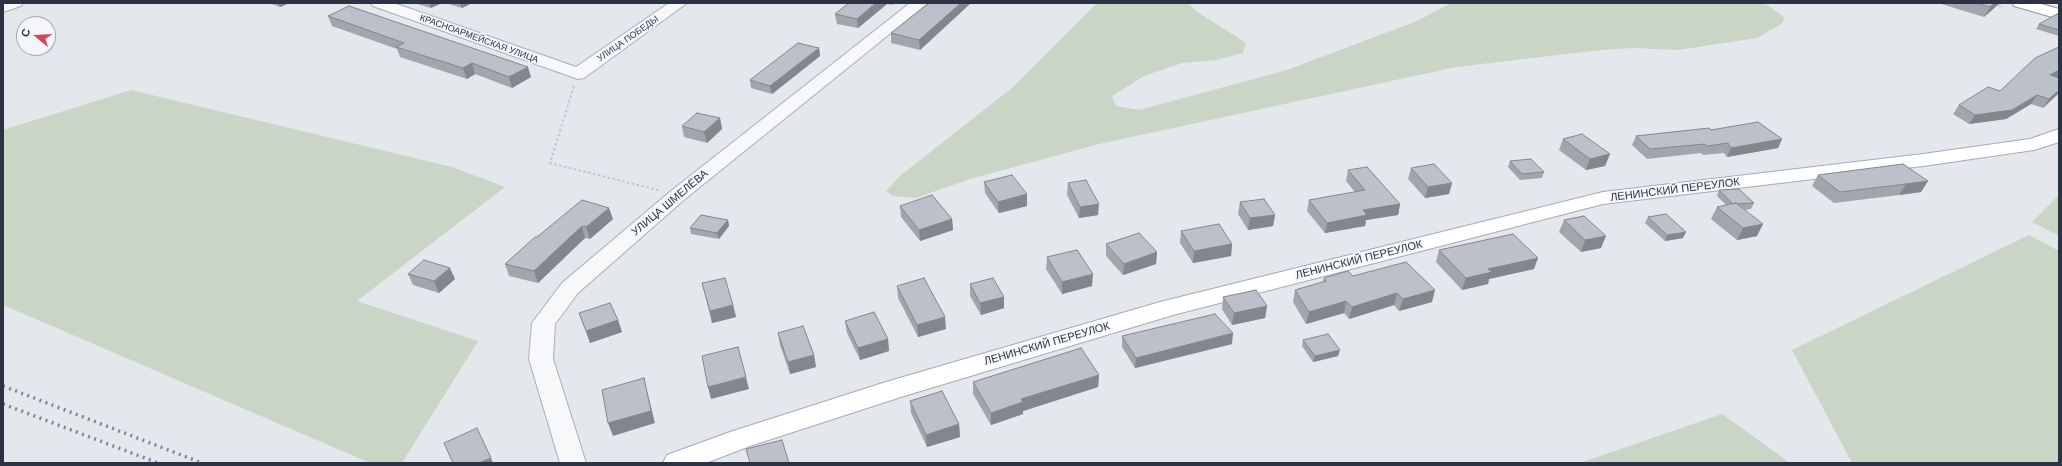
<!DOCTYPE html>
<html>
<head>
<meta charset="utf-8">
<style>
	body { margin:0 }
	#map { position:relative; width:2062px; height:466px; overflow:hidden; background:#e4e7ec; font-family:Helvetica,sans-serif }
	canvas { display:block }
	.frame { position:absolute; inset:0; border:4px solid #2b3445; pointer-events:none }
	.north { position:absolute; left:16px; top:16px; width:40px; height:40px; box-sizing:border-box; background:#f4f6f9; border:1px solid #a4a8b1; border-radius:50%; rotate:288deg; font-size:11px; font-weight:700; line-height:16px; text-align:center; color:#2b3445 }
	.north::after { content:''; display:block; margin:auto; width:14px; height:18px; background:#d1495b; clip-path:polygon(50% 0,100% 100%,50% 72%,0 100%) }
</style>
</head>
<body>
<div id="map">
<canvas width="2062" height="466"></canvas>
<div class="frame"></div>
<div class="north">С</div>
</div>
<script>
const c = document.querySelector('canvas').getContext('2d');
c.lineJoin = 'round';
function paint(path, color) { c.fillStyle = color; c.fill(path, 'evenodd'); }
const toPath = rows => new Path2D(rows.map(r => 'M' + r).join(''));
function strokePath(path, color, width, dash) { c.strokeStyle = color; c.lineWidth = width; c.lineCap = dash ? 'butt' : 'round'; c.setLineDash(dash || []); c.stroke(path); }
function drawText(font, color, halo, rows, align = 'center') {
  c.font = font + ' Helvetica,sans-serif'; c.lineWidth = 3.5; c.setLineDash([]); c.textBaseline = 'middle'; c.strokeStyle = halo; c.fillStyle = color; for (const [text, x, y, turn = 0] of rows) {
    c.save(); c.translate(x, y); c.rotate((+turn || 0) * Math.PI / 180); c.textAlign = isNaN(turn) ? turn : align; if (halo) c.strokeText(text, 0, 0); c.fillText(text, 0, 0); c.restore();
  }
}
paint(toPath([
	[1097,3,1188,3,1196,11,1246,43,1243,53,1216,60,1182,63,1144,76,1112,96,1116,106,1139,110,1287,70,1417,21,1451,3,1761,3,1769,6,1785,18,1781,24,1757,38,1678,50,1633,48,1601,50,1456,67,1099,144,970,179,916,198,893,196,886,191,901,175,1012,88],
	[131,90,452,167,505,187,357,301,478,341,402,463,370,463,3,305,3,130],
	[2059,195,2059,236,2032,222],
	[2029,235,2059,251,2059,463,1852,463,1792,350],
	[1722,414,1790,463,1580,463]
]), '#c9d6c5');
const minor = toPath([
	[3,3,23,3,21,6,3,12,3,3],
	[371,3,394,3,576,67,669,3,687,3,584,78,578,79,373,6,371,3],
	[910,3,928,3,685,199,578,293,555,324,553,359,586,463,560,463,529,359,532,323,562,283,671,191,910,3]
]);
const major = toPath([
	[2059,129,2059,142,2034,150,1923,166,1603,204,1173,315,904,396,750,446,706,463,663,463,667,455,730,432,886,382,1160,302,1603,192,1923,154,2030,139,2059,129]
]);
const highway = toPath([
	[2012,3,2038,3,2059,9,2059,19,2014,6,2012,3]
]);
strokePath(minor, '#a9aeb7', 2);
strokePath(major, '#a3abb8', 2);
strokePath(highway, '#8b94a3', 2);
strokePath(toPath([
	[1989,3,2004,7],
	[574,86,550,163,658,190]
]), '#c2c5cb', 2, [2.5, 2.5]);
paint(minor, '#f7f8fa');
paint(major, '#fff');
paint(highway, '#fff');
strokePath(toPath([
	[3,386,202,463],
	[3,404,158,463]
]), '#7d8696', 3.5, [2, 4.5]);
paint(toPath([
	[269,3,290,3,280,7],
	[414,3,442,3,431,8],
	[445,3,472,3,462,8],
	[849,3,895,3,892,5,887,4,858,28,837,24,835,14],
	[929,3,971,3,920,50,891,43,891,33],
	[1938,3,2000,3,1984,17],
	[2059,14,2059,36,2036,29,2039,24],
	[328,16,531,77,512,88,475,74,467,79,400,57,397,49,332,26],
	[2059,47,2059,77,2058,77,2059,93,2043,108,2031,104,2006,119,1969,124,1953,114,1959,105,2000,91],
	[819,48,820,56,772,94,751,88,750,80],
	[720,118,722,129,707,143,684,137,682,126],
	[1711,130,1782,139,1778,148,1727,157,1724,153,1703,155,1701,153,1647,159,1632,145,1636,136],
	[1563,139,1610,154,1605,166,1586,170,1559,150],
	[1510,161,1544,172,1542,178,1520,180,1508,167],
	[1411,168,1452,183,1449,194,1425,198,1408,179],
	[1348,170,1400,204,1398,215,1366,220,1365,226,1325,233,1307,211,1309,200,1355,192,1346,181],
	[1818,175,1928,181,1921,192,1899,195,1834,203,1812,186],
	[984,182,1027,194,1027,206,999,213,985,193],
	[1068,183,1098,215,1079,218,1067,195],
	[1719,190,1754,203,1751,209,1744,210,1757,236,1737,240,1711,219,1717,207,1726,205,1717,196],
	[1240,202,1275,215,1273,226,1248,230,1238,214],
	[900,206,952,219,953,230,920,241,901,217],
	[1648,217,1683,238,1665,241,1645,223],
	[613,219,590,239,585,238,538,283,509,276,505,264,537,237],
	[728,220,729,226,719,239,691,234,690,228],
	[1564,220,1601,248,1581,252,1559,232],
	[1181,231,1232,244,1231,256,1193,263,1180,243],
	[1106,244,1157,252,1156,264,1123,275,1106,256],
	[1439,250,1534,269,1489,279,1488,284,1462,290,1436,262],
	[1047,257,1092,286,1062,294,1046,269],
	[408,274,455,279,439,293,413,285],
	[1353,276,1432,302,1399,311,1394,305,1349,319,1344,313,1306,324,1293,302,1295,290,1323,282,1324,278],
	[702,283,733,305,736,317,712,323],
	[970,284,1004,297,1004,308,981,315,970,296],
	[897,286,946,329,918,337,898,298],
	[1223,297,1267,306,1265,318,1232,325,1222,309],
	[579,313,618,320,622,332,590,343],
	[845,321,888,339,889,351,860,360,847,333],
	[778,333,814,355,816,367,790,374,780,345],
	[1122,336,1232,344,1135,368,1122,347],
	[1303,340,1338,356,1313,362,1302,346],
	[1099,375,1098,387,1023,411,1023,414,991,425,973,394,973,382],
	[910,401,959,424,960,437,927,447,911,413]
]), '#a1a5ae');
paint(toPath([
	[278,3,290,3,280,7],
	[429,3,442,3,431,8],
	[460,3,472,3,462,8],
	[876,3,886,3,887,4,858,28,857,19],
	[961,3,971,3,920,50,919,40],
	[1994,3,2000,3,1984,17,1990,7],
	[819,48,820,56,772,94,770,86],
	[472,63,475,74,467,79,463,68],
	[528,67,531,77,512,88,509,77],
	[2059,70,2059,77,2044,84,2050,75],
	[2059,90,2059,93,2043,108,2049,99],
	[2037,95,2031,104,2006,119,1969,124,1975,115],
	[720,118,722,129,707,143,704,132],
	[1782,139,1778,148,1727,157,1731,148],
	[1610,154,1605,166,1586,170,1590,159],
	[1928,181,1921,192,1899,195,1906,184],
	[1452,183,1449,194,1425,198,1428,187],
	[1027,194,1027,206,999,213,998,202],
	[1099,204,1098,215,1079,218,1080,207],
	[1400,204,1398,215,1366,220,1365,226,1325,233,1327,223,1363,210],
	[609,208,613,219,590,239,586,227],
	[1275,215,1273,226,1248,230,1250,218],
	[952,219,953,230,920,241,919,230],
	[728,220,729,226,719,239,717,233],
	[1763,224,1757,236,1737,240,1743,228],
	[582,226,585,238,538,283,534,271],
	[1686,232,1683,238,1665,241,1667,235],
	[1606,236,1601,248,1581,252,1585,240],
	[1232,244,1231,256,1193,263,1194,251],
	[1157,252,1156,264,1123,275,1124,264],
	[1538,258,1534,269,1489,279,1488,284,1462,290,1466,278,1488,269],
	[450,268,455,279,439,293,434,281],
	[1093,274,1092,286,1062,294,1062,282],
	[1435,290,1432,302,1399,311,1403,299],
	[1397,293,1394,305,1349,319,1352,307],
	[1004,297,1004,308,981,315,980,303],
	[1346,301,1344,313,1306,324,1309,312],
	[733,305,736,317,712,323,710,311],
	[1267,306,1265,318,1232,325,1234,313],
	[945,317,946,329,918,337,917,325],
	[618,320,622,332,590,343,586,331],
	[1233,333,1232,344,1135,368,1136,358],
	[888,339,889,351,860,360,858,348],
	[1340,350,1338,356,1313,362,1315,356],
	[814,355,816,367,790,374,788,362],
	[1099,375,1098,387,1023,411,1023,414,991,425,991,413,1021,399],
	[746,377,749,389,711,399,708,387],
	[644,378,647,391,655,423,613,436,608,423],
	[959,424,960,437,927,447,926,435],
	[491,458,493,463,479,463]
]), '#83868d');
const building = toPath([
	[849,3,876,3,857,19,835,14,849,3],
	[929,3,961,3,919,40,891,33,929,3],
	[1976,3,1994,3,1990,7,1976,3],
	[349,6,528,67,509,77,472,63,463,68,396,47,404,43,328,16,349,6],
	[2057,14,2059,14,2059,30,2039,24,2057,14],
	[798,43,819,48,770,86,750,80,798,43],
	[2059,47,2059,70,2050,75,2059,78,2059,90,2049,99,2037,95,2012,110,1975,115,1959,105,1988,87,2000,91,2035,58,2059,47],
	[697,113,720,118,704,132,682,126,697,113],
	[1758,122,1782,139,1731,148,1728,143,1707,146,1705,144,1650,149,1636,136,1709,128,1711,130,1758,122],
	[1582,134,1610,154,1590,159,1563,139,1582,134],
	[1531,159,1544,172,1522,174,1510,161,1531,159],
	[1434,164,1452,183,1428,187,1411,168,1434,164],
	[1903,164,1928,181,1906,184,1840,192,1818,175,1903,164],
	[1367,167,1400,204,1363,210,1367,215,1327,223,1309,200,1365,190,1348,170,1367,167],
	[1012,175,1027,194,998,202,984,182,1012,175],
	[1086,180,1099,204,1080,207,1068,183,1086,180],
	[1739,189,1754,203,1737,204,1736,203,1733,204,1719,190,1739,189],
	[932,195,952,219,919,230,900,206,932,195],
	[1264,199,1275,215,1250,218,1240,202,1264,199],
	[582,200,609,208,586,227,582,226,534,271,505,264,535,237,537,237,582,200],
	[1736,203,1763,224,1743,228,1717,207,1736,203],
	[1666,214,1686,232,1667,235,1648,217,1666,214],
	[701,215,728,220,717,233,690,228,701,215],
	[1584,216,1606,236,1585,240,1564,220,1584,216],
	[1219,224,1232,244,1194,251,1181,231,1219,224],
	[1139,233,1157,252,1124,264,1106,244,1139,233],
	[1513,234,1538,258,1488,269,1492,272,1466,278,1439,250,1513,234],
	[1077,250,1093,274,1062,282,1047,257,1077,250],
	[424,260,450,268,434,281,408,274,424,260],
	[1406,262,1435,290,1403,299,1397,293,1352,307,1346,301,1309,312,1295,290,1326,281,1324,278,1348,271,1353,276,1406,262],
	[725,278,733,305,710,311,702,283,725,278],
	[924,278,945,317,917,325,897,286,924,278],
	[993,278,1004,297,980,303,970,284,993,278],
	[1256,290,1267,306,1234,313,1223,297,1256,290],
	[610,303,618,320,586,331,579,313,610,303],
	[874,312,888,339,858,348,845,321,874,312],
	[1215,314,1233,333,1136,358,1122,336,1215,314],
	[803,326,814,355,788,362,778,333,803,326],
	[1328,334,1340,350,1315,356,1303,340,1328,334],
	[738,347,746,377,708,387,702,356,738,347],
	[1081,348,1099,375,1021,399,1023,402,991,413,973,382,1081,348],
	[644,378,651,411,608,423,602,390,644,378],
	[942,391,959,424,926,435,910,401,942,391],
	[477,428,491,458,479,463,453,463,444,443,477,428],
	[782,440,789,463,750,463,746,449,782,440]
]);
paint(building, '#bbc0ca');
strokePath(building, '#83868d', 1);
drawText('9px', '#2b3445', '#f4f6f9', [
	["КРАСНОАРМЕЙСКАЯ УЛИЦА",479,39,20],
	["УЛИЦА ПОБЕДЫ",628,39,-35]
]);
drawText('11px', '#2b3445', '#f4f6f9', [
	["ЛЕНИНСКИЙ ПЕРЕУЛОК",1675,190,-7],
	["УЛИЦА ШМЕЛЁВА",670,203,-40],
	["ЛЕНИНСКИЙ ПЕРЕУЛОК",1359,260,-14],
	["ЛЕНИНСКИЙ ПЕРЕУЛОК",1047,344,-16]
]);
</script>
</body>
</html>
